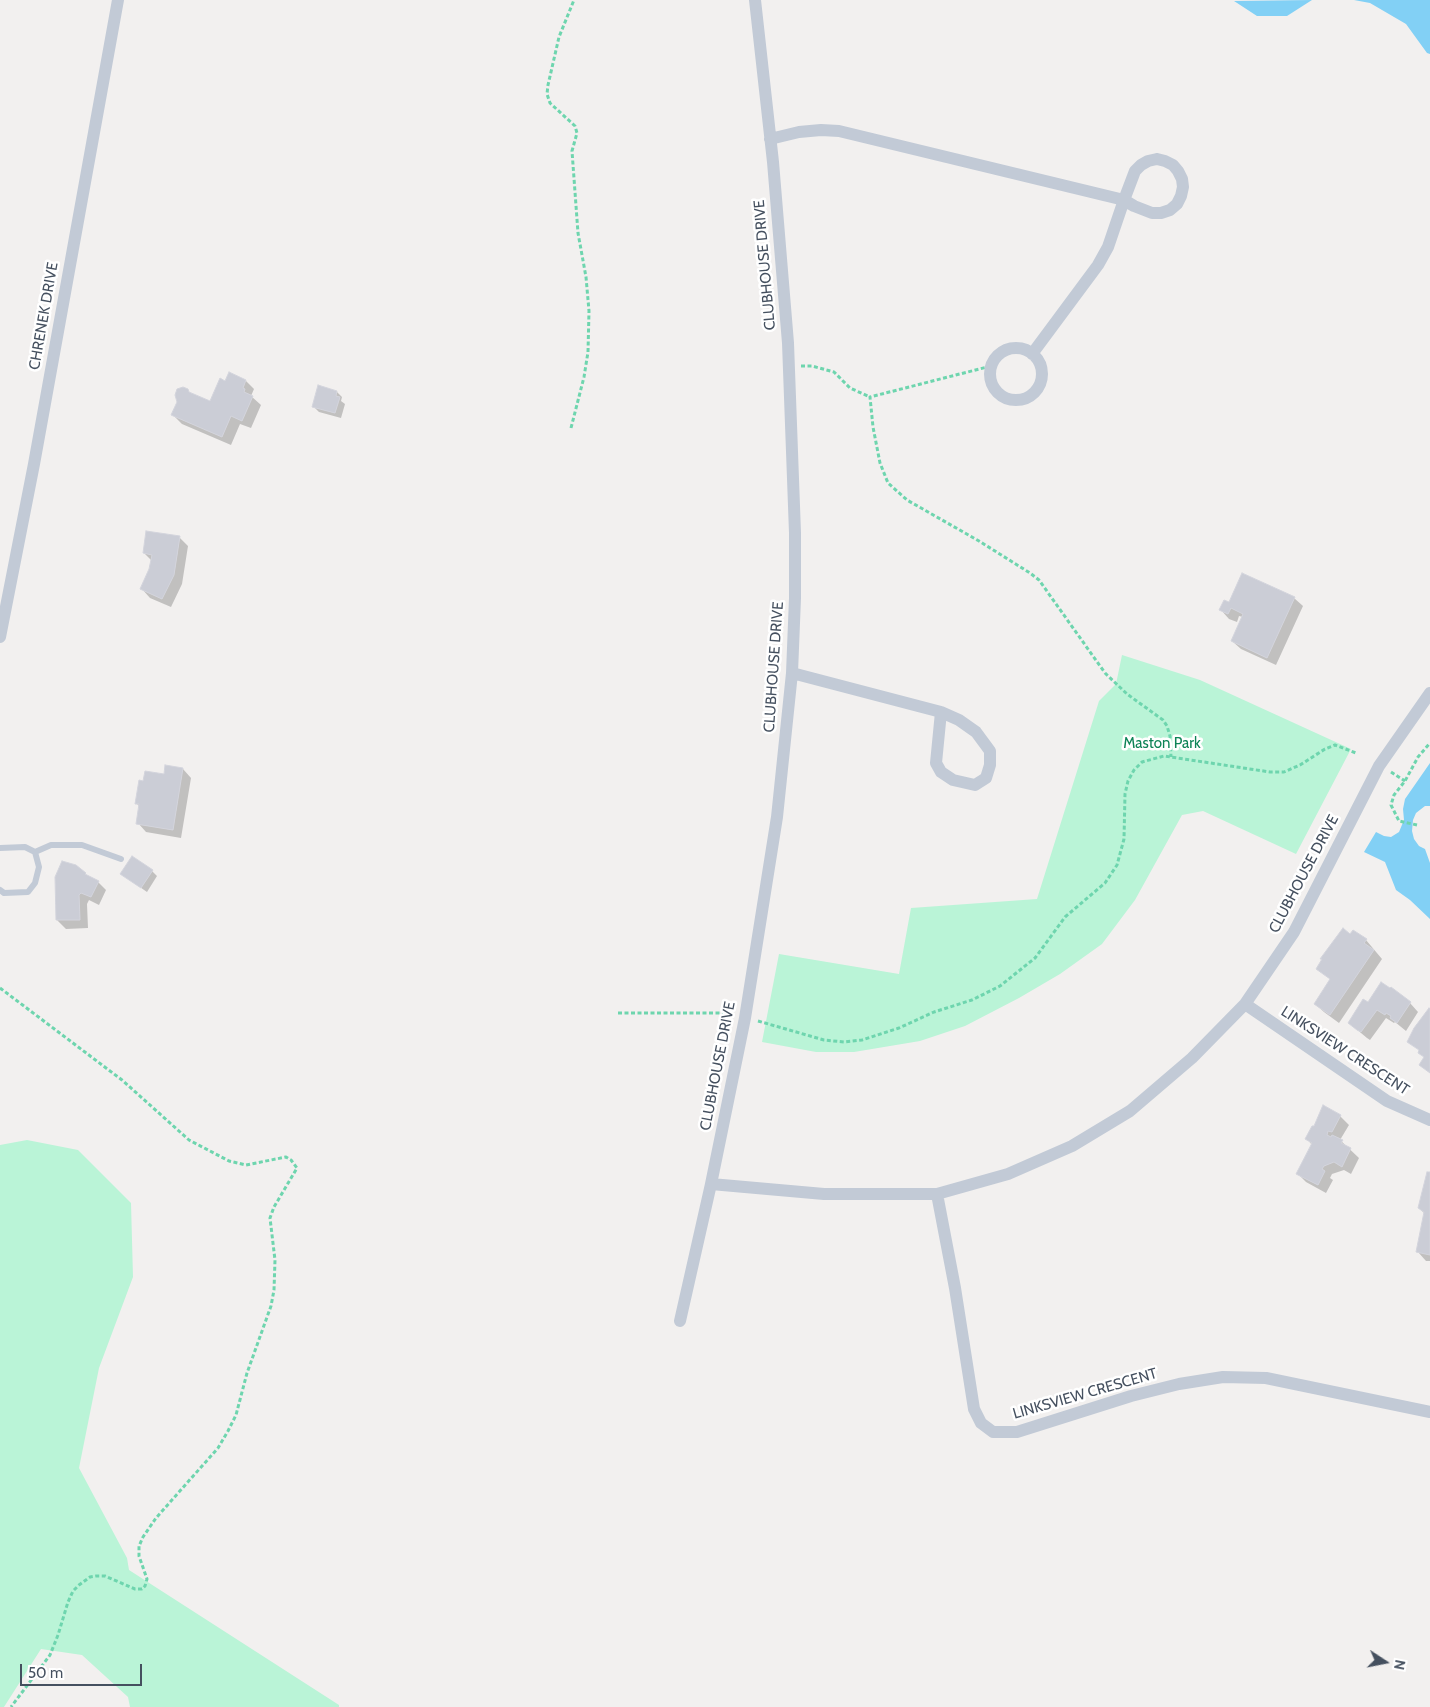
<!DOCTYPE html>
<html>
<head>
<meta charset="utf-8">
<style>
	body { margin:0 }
	#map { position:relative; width:1430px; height:1707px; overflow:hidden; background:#f2f0ef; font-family:Cabin,sans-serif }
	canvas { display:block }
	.north { position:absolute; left:1360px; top:1637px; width:50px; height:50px; -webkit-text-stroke:4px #fff; paint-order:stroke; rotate:101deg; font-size:14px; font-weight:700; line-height:20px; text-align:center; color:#45505f }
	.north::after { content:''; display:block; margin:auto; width:18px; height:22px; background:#45505f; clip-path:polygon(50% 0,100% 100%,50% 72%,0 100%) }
	.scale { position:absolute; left:20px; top:1664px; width:122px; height:22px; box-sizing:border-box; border:2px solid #45505f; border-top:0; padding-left:6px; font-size:15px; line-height:18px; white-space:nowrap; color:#45505f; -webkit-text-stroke:4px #fff; paint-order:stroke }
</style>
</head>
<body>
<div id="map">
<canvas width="1430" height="1707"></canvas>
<div class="north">N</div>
<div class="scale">50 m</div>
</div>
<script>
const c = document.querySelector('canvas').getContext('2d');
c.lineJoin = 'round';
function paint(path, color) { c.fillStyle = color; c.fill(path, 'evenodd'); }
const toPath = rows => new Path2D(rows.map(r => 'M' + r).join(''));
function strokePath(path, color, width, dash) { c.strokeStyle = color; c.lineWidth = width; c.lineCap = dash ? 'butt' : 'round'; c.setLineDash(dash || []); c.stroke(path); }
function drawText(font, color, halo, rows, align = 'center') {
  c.font = font + ' Cabin,sans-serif'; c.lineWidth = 5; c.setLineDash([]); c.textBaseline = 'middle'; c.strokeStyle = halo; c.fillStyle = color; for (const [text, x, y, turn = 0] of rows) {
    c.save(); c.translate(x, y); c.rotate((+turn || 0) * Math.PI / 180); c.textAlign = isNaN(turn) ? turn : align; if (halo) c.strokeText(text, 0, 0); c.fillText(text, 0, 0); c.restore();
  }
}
paint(toPath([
	[1122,655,1200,680,1351,749,1296,854,1203,811,1182,815,1135,900,1102,944,1060,974,1019,998,965,1026,920,1041,854,1052,816,1052,762,1042,779,954,899,974,911,908,1037,899,1099,701,1116,684],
	[27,1140,78,1150,131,1203,133,1277,99,1368,79,1468,127,1558,129,1570,339,1705,339,1707,130,1707,128,1697,82,1655,41,1649,4,1707,0,1707,0,1145]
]), '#baf4d7');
paint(toPath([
	[1312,0,1287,16,1257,16,1234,1],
	[1354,0,1430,0,1430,54,1427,53,1406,24,1370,3],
	[1430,763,1430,806,1425,806,1416,813,1413,820,1412,831,1414,839,1419,846,1425,849,1430,863,1430,919,1410,900,1396,890,1385,862,1364,852,1376,832,1384,836,1391,837,1399,832,1404,820,1403,809,1405,799]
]), '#82d0f5');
paint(toPath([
	[230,374,246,381,254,389,251,396,261,405,251,428,240,424,231,445,182,424,173,415,187,390,191,394,211,402,226,382],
	[337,392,342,397,341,401,345,404,341,418,319,412,313,406],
	[179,537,188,546,182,584,171,607,150,598,142,589,151,569,152,561,144,553],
	[1294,598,1303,606,1276,665,1241,649,1232,641,1243,617,1239,616,1237,622,1229,619,1221,610,1230,604],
	[166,767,183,769,191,778,181,838,146,832,138,823,140,807,136,803,165,776],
	[75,866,89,878,98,882,106,890,99,905,89,900,87,904,88,928,66,929,57,920],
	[152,871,157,876,147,892,121,874],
	[1353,932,1366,940,1382,959,1339,1023,1324,1012,1315,1004,1331,980,1318,968,1323,960],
	[1410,1003,1418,1012,1406,1031,1395,1022,1394,1023,1386,1018,1370,1040,1367,1038,1349,1023,1368,1004],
	[1340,1116,1349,1125,1340,1140,1359,1158,1351,1174,1344,1170,1332,1174,1330,1178,1333,1180,1326,1193,1306,1182,1298,1174,1312,1145,1307,1139],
	[1430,1173,1430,1261,1426,1261,1418,1252,1425,1214,1419,1208]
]), '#0003');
const building = toPath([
	[229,372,246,380,243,388,245,389,244,392,253,396,242,421,231,416,222,437,171,415,177,402,175,395,177,389,183,387,188,389,189,392,210,401,220,378,225,381,229,372],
	[318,385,337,391,336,396,340,397,335,413,312,407,318,385],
	[146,531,180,536,174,575,162,599,140,589,149,569,152,555,143,553,146,531],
	[1242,573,1295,597,1267,658,1231,641,1243,614,1231,608,1228,614,1219,610,1224,600,1229,602,1242,573],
	[165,765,183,768,173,830,136,824,139,804,135,804,139,780,143,781,145,771,164,774,165,765],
	[132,856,153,870,141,888,120,874,132,856],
	[62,861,76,865,86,873,85,874,99,881,91,897,81,893,79,895,80,920,56,920,55,877,62,861],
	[1343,928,1350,934,1353,930,1367,939,1364,943,1374,950,1330,1015,1314,1004,1330,979,1316,969,1322,959,1320,959,1343,928],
	[1381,982,1390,988,1391,987,1411,1002,1397,1023,1390,1018,1391,1016,1386,1013,1385,1015,1377,1010,1361,1032,1357,1030,1348,1023,1363,999,1368,1002,1381,982],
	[1429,1008,1430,1009,1430,1073,1419,1065,1424,1057,1418,1053,1419,1050,1407,1042,1414,1028,1429,1008],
	[1323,1105,1341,1115,1332,1132,1328,1131,1327,1135,1331,1137,1332,1135,1343,1140,1341,1143,1351,1148,1342,1167,1334,1162,1324,1166,1322,1169,1325,1171,1318,1185,1296,1174,1312,1143,1305,1139,1312,1126,1314,1126,1323,1105],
	[1427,1172,1430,1172,1430,1255,1416,1252,1424,1212,1418,1208,1427,1172]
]);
paint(building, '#cbcdd6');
strokePath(building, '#d3d4dc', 1);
strokePath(toPath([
	[801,366,812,366,834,372,850,388,870,397],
	[991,366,870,397,873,427,880,463,888,483,907,500,979,541,1030,573,1039,580,1105,673,1127,694,1163,720,1167,726,1170,736,1171,757],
	[571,428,584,377,588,352,589,311,586,277,578,233,572,151,577,133,575,126,550,103,547,94,548,85,559,37,574,0],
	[1391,772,1405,781],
	[1417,825,1399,821,1391,805,1394,795,1405,781,1418,757,1430,743],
	[0,988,122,1080,189,1140,229,1161,246,1165,286,1157,291,1160,297,1168,274,1207,270,1218,275,1260,274,1290,271,1306,247,1373,236,1415,228,1431,218,1448,156,1518,143,1537,139,1546,139,1556,147,1579,145,1586,142,1589,135,1589,105,1576,96,1576,90,1577,79,1585,73,1591,68,1602,58,1635,50,1655,11,1707],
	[618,1013,721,1013,732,1015],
	[758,1021,824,1040,844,1042,862,1040,899,1028,934,1012,972,1000,1000,986,1035,958,1065,917,1105,883,1117,865,1124,839,1125,794,1128,781,1134,770,1142,762,1164,756,1270,772,1284,772,1300,765,1325,749,1335,745,1356,753]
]), '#6ed5ae', 3, [4, 2.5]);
strokePath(toPath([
	[0,848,25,847,35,852,39,867,35,883,28,892,4,893,0,890],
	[35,852,51,845,82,845,121,859]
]), '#c2cad6', 6);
strokePath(toPath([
	[755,0,773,162,788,343,795,533,795,598,792,673,777,817,745,1018,711,1184,824,1194,937,1194,1008,1174,1072,1146,1130,1111,1192,1058,1245,1004,1294,932,1379,766,1430,693],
	[770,139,799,132,821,130,839,131,1124,200,1108,247,1098,265,1032,354],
	[1157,159,1165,161,1173,165,1178,171,1182,179,1183,187,1181,196,1177,204,1170,210,1161,213,1152,213,1134,206,1124,200,1135,171,1141,165,1148,161,1157,159],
	'990 374a26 26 0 1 1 52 0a26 26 0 1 1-52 0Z',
	[0,637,34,464,118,0],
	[792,673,941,712,959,720,976,732,990,751,990,765,986,778,975,785,953,780,941,772,936,763,941,712],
	[1245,1004,1387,1101,1430,1120],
	[937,1194,955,1288,974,1409,981,1423,993,1432,1017,1432,1131,1396,1179,1384,1223,1377,1266,1378,1430,1412],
	[680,1321,711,1184]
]), '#c2cad6', 12);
drawText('15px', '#45505f', '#fff', [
	["CLUBHOUSE DRIVE",765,265,-95],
	["CHRENEK DRIVE",44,316,-80],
	["CLUBHOUSE DRIVE",774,667,-86],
	["CLUBHOUSE DRIVE",1304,874,-62],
	["LINKSVIEW CRESCENT",1345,1051,33],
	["CLUBHOUSE DRIVE",718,1066,-79],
	["LINKSVIEW CRESCENT",1085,1394,-16]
]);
drawText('15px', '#0d8356', '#fff', [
	["Maston Park",1162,744]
]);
</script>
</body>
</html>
